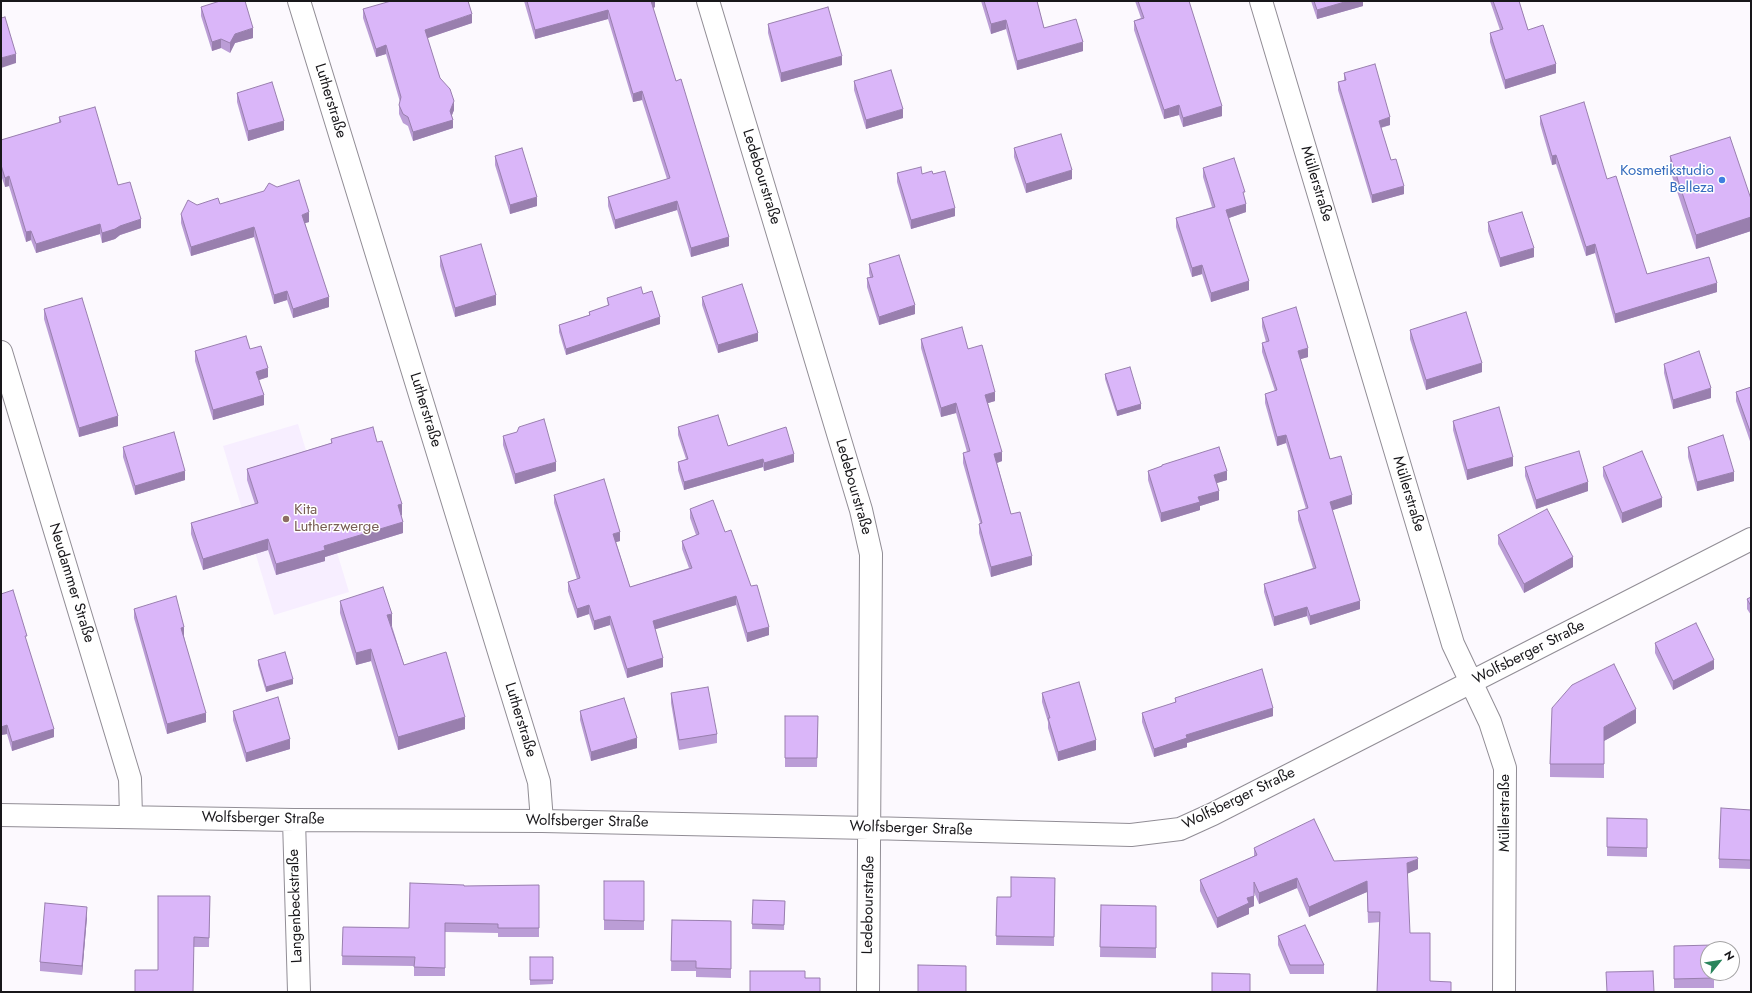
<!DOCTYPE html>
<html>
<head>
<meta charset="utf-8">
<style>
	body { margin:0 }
	#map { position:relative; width:1752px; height:993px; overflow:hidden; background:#fcf9fe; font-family:Jost,sans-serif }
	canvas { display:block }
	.frame { position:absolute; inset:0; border:2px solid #18171a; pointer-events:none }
	.north { position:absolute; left:1700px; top:941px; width:40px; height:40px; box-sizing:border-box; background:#fff; border:1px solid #a3a2a3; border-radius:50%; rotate:60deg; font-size:11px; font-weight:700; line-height:16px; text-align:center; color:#18171a }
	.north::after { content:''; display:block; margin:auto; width:14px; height:18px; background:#29855c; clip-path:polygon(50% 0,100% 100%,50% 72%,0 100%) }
</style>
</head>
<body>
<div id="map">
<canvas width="1752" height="993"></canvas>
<div class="frame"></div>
<div class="north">N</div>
</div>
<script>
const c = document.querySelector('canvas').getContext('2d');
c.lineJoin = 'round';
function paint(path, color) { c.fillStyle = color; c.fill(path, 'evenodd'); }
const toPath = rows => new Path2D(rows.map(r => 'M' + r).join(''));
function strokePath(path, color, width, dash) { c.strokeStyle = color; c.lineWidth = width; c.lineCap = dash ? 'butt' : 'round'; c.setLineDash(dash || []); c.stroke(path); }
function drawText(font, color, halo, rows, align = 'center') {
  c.font = font + ' Jost,sans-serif'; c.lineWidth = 3; c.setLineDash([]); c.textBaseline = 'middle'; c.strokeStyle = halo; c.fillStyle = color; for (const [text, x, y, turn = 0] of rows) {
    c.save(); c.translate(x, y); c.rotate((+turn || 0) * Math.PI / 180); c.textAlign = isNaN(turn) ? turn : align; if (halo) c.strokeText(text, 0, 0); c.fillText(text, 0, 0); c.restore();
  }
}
paint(toPath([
	[298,424,349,592,274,615,223,446]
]), '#f7eeff');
const street = toPath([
	[299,1,539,782,542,821],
	[708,1,861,510,871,554,868,992],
	[1261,1,1453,644,1490,722,1505,768,1504,992],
	[1,352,130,779,131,817],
	[1,815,294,820,542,821,869,828,1131,835,1180,829,1213,814,1751,539],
	[294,820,299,992]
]);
strokePath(street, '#918d95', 24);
strokePath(street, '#fff', 22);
paint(toPath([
	[524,1,655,1,655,7,653,8,676,81,729,246,691,257,677,210,615,229,608,206,608,197,667,179,642,100,633,102,608,19,535,39],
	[981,1,1037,1,1044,28,1083,51,1017,70,1006,29,991,34],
	[1135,1,1189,1,1222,116,1183,127,1179,115,1164,119,1134,30,1134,21,1141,18],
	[1311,1,1363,1,1363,6,1317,19],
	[1490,1,1519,1,1528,30,1556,73,1505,89,1490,42,1490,33,1500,30],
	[201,7,253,38,235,43,230,53,221,48,212,51,201,16],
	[363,9,472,23,427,38,440,78,454,110,452,115,453,128,413,141,408,126,403,123,399,114,399,105,400,102,386,54,376,57,363,18],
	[768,24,842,65,781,82,768,33],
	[1344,73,1390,125,1381,128,1391,160,1404,194,1372,203,1338,90,1338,82,1344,81],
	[854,81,903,118,866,129,854,90],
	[237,93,284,130,248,141,237,102],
	[1540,116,1607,179,1647,274,1717,292,1615,323,1595,253,1586,256,1556,164,1552,165,1540,124],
	[59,117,118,185,141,228,120,235,115,239,102,243,100,234,36,253,31,240,26,242,9,186,5,187,1,175,1,140,59,123],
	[1014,148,1072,179,1026,193,1014,157],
	[495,156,537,206,510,214,495,165],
	[1670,156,1751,199,1751,231,1696,249,1670,170],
	[1203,168,1245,198,1246,212,1229,218,1249,290,1211,302,1202,274,1192,277,1176,227,1176,218,1212,207,1203,177],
	[897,173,922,174,955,216,911,229,897,182],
	[220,204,309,222,305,223,329,307,293,318,287,300,274,304,254,237,191,256,181,223,181,214,197,205],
	[1488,222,1534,257,1500,267,1488,231],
	[440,256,496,305,455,317,440,266],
	[869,264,915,314,879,325,867,287,867,278,870,277,869,273],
	[643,294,660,324,566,355,559,332,559,325,589,315,589,312,608,306,607,298],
	[702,297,758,341,718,353,702,305],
	[44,309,118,426,79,437,44,319],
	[1262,318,1308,357,1300,359,1330,459,1352,504,1332,510,1360,609,1310,625,1307,616,1274,626,1264,592,1264,584,1313,568,1298,520,1298,511,1306,509,1286,443,1277,446,1265,403,1265,394,1275,391,1262,352,1262,343,1266,342,1262,327],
	[1410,330,1482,372,1426,390,1410,339],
	[921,339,968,349,995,401,988,403,1002,461,997,463,1011,514,1032,565,991,577,979,533,979,524,980,523,963,463,963,453,967,452,956,413,941,417,921,348],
	[250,349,268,377,259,380,264,405,213,420,195,361,195,351],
	[1664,364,1711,398,1673,409,1664,373],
	[1105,374,1141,409,1117,416,1105,379],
	[1751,387,1751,444,1736,401,1736,392],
	[1453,421,1513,466,1467,480,1453,430],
	[678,427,728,446,794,462,764,471,763,467,684,490,678,470,678,462,686,459,678,435],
	[517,432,556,471,515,484,503,445,503,436],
	[331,439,377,442,402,515,401,516,403,533,325,557,325,561,276,575,268,550,203,570,191,534,191,523,255,504,247,480,247,469,331,443],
	[123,447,185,480,135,495,123,457],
	[1688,447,1734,481,1697,491,1688,457],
	[1162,465,1227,480,1216,483,1219,500,1200,506,1200,510,1161,522,1148,480,1148,471,1162,466],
	[1525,467,1588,491,1536,509,1525,476],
	[1603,467,1662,507,1622,523,1603,476],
	[554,495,620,541,616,542,630,587,689,568,682,549,682,541,696,535,690,518,690,509,725,532,769,635,747,642,736,605,655,629,663,667,627,678,610,625,594,630,589,614,577,618,568,591,568,582,577,579,554,503],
	[1498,535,1573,567,1524,593,1498,544],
	[1,594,27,642,54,737,12,751,7,734,1,735],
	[1751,597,1751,615,1747,609,1747,599],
	[340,601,392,626,404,665,465,729,398,750,371,661,356,665,340,613],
	[134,609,184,636,186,645,206,722,167,734,134,618],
	[1655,643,1714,669,1673,690,1655,653],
	[258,660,293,684,266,692,258,665],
	[671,693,717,734,717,743,679,750,671,703],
	[1042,693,1096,750,1058,761,1048,728,1048,722,1042,702],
	[1175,698,1273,716,1187,743,1187,747,1154,757,1142,722,1142,713,1175,703],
	[233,711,290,749,246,762,233,720],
	[580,711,637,748,591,761,580,720],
	[785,716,818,716,817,767,785,767],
	[1636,723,1604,741,1604,778,1550,777,1550,764],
	[1751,810,1751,869,1719,868,1719,859],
	[1607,818,1647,819,1647,857,1607,856],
	[1254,848,1334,861,1418,869,1408,873,1377,992,1380,922,1368,923,1367,892,1309,917,1297,888,1259,904,1254,892,1254,906,1249,908,1249,914,1217,928,1200,891,1200,880,1254,856],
	[1055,878,1054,946,996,945,997,897,1011,897],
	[604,881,644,881,644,930,604,930],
	[539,885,539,937,498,937,498,933,445,932,445,976,414,976,414,966,342,965,343,927,409,928,464,886],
	[210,896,209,947,194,947,158,970],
	[753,900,785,901,784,930,752,929],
	[1101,905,1156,906,1156,958,1100,957],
	[87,917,82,975,40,971,40,962],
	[672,920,731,921,731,978,696,977,696,971,671,971],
	[1278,936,1324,965,1324,974,1290,974,1278,945],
	[1674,946,1714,973,1714,988,1674,988],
	[530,957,553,980,553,984,530,985]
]), '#bb9dd6');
paint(toPath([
	[651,1,655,1,655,7,651,9],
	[1348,1,1363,1,1363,6,1317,19,1317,10],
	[608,10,608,19,535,39,535,30],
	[472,14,472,23,425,39,425,30],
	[1006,20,1006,29,991,34,991,24],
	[253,28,253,38,235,43,230,53,230,43,235,34],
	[221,39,221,48,212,51,212,42],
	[1083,42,1083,51,1017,70,1017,61],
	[386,45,386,54,376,57,376,49],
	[16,54,16,63,1,68,1,58],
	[842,56,842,65,781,82,781,73],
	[1556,64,1556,73,1505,89,1505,80],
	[642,91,642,100,633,102,633,94],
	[454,101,454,110,450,120,450,111],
	[1179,105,1179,115,1164,119,1164,110],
	[1222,106,1222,116,1183,127,1183,118],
	[903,109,903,118,866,129,866,120],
	[1390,117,1390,125,1379,128,1379,121],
	[453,120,453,128,413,141,413,132],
	[284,121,284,130,248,141,248,131],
	[1556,155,1556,164,1552,165,1552,156],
	[1072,170,1072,179,1026,193,1026,184],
	[9,176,9,186,5,187,5,178],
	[1404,186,1404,194,1372,203,1372,195],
	[537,197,537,206,510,214,510,205],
	[677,201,677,210,615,229,615,220],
	[1246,204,1246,212,1226,219,1226,210],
	[955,208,955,216,911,229,911,220],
	[309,212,309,222,302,224,302,215],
	[1751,217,1751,231,1696,249,1696,235],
	[141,219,141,228,120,235,115,239,102,243,102,233,120,226],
	[100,224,100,234,36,253,36,244],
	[254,227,254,237,191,256,191,247],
	[31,231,31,240,26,242,26,232],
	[729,237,729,246,691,257,691,248],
	[1595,244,1595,253,1586,256,1586,247],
	[1534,248,1534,257,1500,267,1500,258],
	[1202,265,1202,274,1192,277,1192,268],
	[1249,281,1249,290,1211,302,1211,293],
	[1717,283,1717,292,1615,323,1615,314],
	[287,291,287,300,274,304,274,295],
	[496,295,496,305,455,317,455,308],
	[329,297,329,307,293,318,293,309],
	[915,305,915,314,879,325,879,317],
	[660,317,660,324,566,355,566,349],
	[758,333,758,341,718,353,718,345],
	[1308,348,1308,357,1298,360,1298,351],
	[1482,363,1482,372,1426,390,1426,380],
	[268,368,268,377,256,381,256,372],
	[1711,388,1711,398,1673,409,1673,400],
	[995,392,995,401,985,404,985,395],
	[264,395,264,405,213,420,213,410],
	[956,403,956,413,941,417,941,408],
	[1141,404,1141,409,1117,416,1117,411],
	[118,416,118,426,79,437,79,428],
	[1286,435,1286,443,1277,446,1277,437],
	[1002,452,1002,461,994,464,994,454],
	[794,454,794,462,764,471,764,463],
	[1513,457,1513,466,1467,480,1467,470],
	[763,459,763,467,684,490,684,482],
	[556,462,556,471,515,484,515,474],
	[185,471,185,480,135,495,135,486],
	[1227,471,1227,480,1214,484,1214,475],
	[1734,472,1734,481,1697,491,1697,482],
	[1588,482,1588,491,1536,509,1536,500],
	[1219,491,1219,500,1200,506,1200,510,1161,522,1161,513,1198,497],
	[1352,495,1352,504,1330,511,1330,502],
	[1662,498,1662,507,1622,523,1622,513],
	[402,504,402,515,398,516,398,505],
	[403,522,403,533,325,557,325,561,276,575,276,564,324,546],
	[620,532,620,541,613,543,613,534],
	[268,539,268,550,203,570,203,559],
	[1032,556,1032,565,991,577,991,567],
	[1573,557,1573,567,1524,593,1524,584],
	[736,596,736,605,653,630,653,621],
	[1360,601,1360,609,1310,625,1310,616],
	[589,605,589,614,577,618,577,609],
	[1307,607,1307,616,1274,626,1274,617],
	[392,614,392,626,387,628,387,615],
	[610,616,610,625,594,630,594,621],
	[184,627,184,636,181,637,181,628],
	[769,627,769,635,747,642,747,633],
	[371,649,371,661,356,665,356,653],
	[663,658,663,667,627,678,627,669],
	[1714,660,1714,669,1673,690,1673,681],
	[293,679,293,684,266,692,266,687],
	[1273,708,1273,716,1187,743,1187,747,1154,757,1154,749,1186,735],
	[1636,709,1636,723,1604,741,1604,727],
	[206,713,206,722,167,734,167,724],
	[465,717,465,729,398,750,398,737],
	[7,725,7,734,1,735,1,727],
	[54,729,54,737,12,751,12,742],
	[637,738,637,748,591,761,591,752],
	[290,739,290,749,246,762,246,753],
	[1096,740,1096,750,1058,761,1058,752],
	[1418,859,1418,869,1407,874,1407,863],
	[1297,878,1297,888,1259,904,1259,893],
	[1367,881,1367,892,1309,917,1309,907],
	[1254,882,1254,906,1249,908,1249,914,1217,928,1217,918,1247,898],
	[87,907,87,917,82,975,82,966]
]), '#997fae');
const building = toPath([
	[220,1,245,1,253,28,235,34,230,43,221,39,212,42,201,7,220,1],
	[391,1,468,1,472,14,425,30,440,78,450,89,454,101,450,111,453,120,413,132,408,117,403,114,399,105,401,97,386,45,376,49,363,9,391,1],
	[527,1,651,1,676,81,681,79,729,237,691,248,677,201,615,220,608,197,670,178,642,91,633,94,608,10,535,30,527,1],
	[984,1,1037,1,1044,28,1076,19,1083,42,1017,61,1006,20,991,24,984,1],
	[1138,1,1189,1,1222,106,1183,118,1179,105,1164,110,1134,21,1144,18,1138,1],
	[1314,1,1348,1,1317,10,1314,1],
	[1493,1,1519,1,1528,30,1543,25,1556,64,1505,80,1490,33,1503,29,1493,1],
	[828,7,842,56,781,73,768,24,828,7],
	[5,17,16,54,1,58,1,18,5,17],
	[1375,64,1390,117,1379,121,1391,160,1396,159,1404,186,1372,195,1338,82,1346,80,1344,73,1375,64],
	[891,70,903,109,866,120,854,81,891,70],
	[272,82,284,121,248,131,237,93,272,82],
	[1584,102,1607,179,1616,176,1647,274,1709,257,1717,283,1615,314,1595,244,1586,247,1556,155,1552,156,1540,116,1584,102],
	[95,107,118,185,130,182,141,219,120,226,115,229,102,233,100,224,36,244,31,231,26,232,9,176,5,178,1,165,1,140,61,122,59,117,95,107],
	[1061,134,1072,170,1026,184,1014,148,1061,134],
	[1730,137,1751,199,1751,217,1696,235,1670,156,1730,137],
	[522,148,537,197,510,205,495,156,522,148],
	[1234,158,1245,192,1243,192,1246,204,1226,210,1249,281,1211,293,1202,265,1192,268,1176,218,1215,207,1203,168,1234,158],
	[921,167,922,174,932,171,933,174,945,171,955,208,911,220,897,173,921,167],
	[299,180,309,212,302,215,329,297,293,309,287,291,274,295,254,227,191,247,181,214,188,200,197,205,218,198,220,204,264,191,269,183,277,187,299,180],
	[1522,212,1534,248,1500,258,1488,222,1522,212],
	[481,244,496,295,455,308,440,256,481,244],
	[899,255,915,305,879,317,867,278,873,277,869,264,899,255],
	[742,284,758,333,718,345,702,297,742,284],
	[641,287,643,294,652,291,660,317,566,349,559,325,590,315,589,312,609,305,607,298,641,287],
	[82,298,118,416,79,428,44,309,82,298],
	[1296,307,1308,348,1298,351,1330,459,1341,456,1352,495,1330,502,1360,601,1310,616,1307,607,1274,617,1264,584,1316,568,1298,511,1308,508,1286,435,1277,437,1265,394,1277,390,1262,343,1269,341,1262,318,1296,307],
	[1466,312,1482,363,1426,380,1410,330,1466,312],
	[962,327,968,349,982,345,995,392,985,395,1002,452,994,454,1011,514,1020,512,1032,556,991,567,979,524,982,523,963,453,970,451,956,403,941,408,921,339,962,327],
	[246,336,250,349,261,346,268,368,256,372,264,395,213,410,195,351,246,336],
	[1699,351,1711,388,1673,400,1664,364,1699,351],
	[1130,367,1141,404,1117,411,1105,374,1130,367],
	[1751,387,1751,434,1736,392,1751,387],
	[1499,407,1513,457,1467,470,1453,421,1499,407],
	[718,415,728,446,786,427,794,454,764,463,763,459,684,482,678,462,688,459,678,427,718,415],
	[544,419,556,462,515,474,503,436,517,432,519,427,544,419],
	[373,427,377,442,382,441,402,504,398,505,403,522,324,546,325,550,276,564,268,539,203,559,191,523,258,503,247,469,332,443,331,439,373,427],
	[174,432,185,471,135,486,123,447,174,432],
	[1723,435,1734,472,1697,482,1688,447,1723,435],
	[1219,447,1227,471,1214,475,1219,491,1198,497,1200,502,1161,513,1148,471,1162,466,1162,465,1219,447],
	[1579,451,1588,482,1536,500,1525,467,1579,451],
	[1642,451,1662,498,1622,513,1603,467,1642,451],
	[604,479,620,532,613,534,630,587,692,568,682,541,699,534,690,509,713,500,725,532,731,530,751,586,757,585,769,627,747,633,736,596,653,621,663,658,627,669,610,616,594,621,589,605,577,609,568,582,580,578,554,495,604,479],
	[1547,509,1573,557,1524,584,1498,535,1547,509],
	[383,587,392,614,387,615,404,665,446,652,465,717,398,737,371,649,356,653,340,601,383,587],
	[13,590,27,636,25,636,54,729,12,742,7,725,1,727,1,594,13,590],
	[176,596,184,627,181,628,206,713,167,724,134,609,176,596],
	[1751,597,1751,606,1747,599,1751,597],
	[1696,623,1714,660,1673,681,1655,643,1696,623],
	[285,652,293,679,266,687,258,660,285,652],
	[1614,664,1636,709,1604,727,1604,764,1550,764,1552,708,1572,685,1614,664],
	[1262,669,1273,708,1186,735,1187,738,1154,749,1142,713,1176,702,1175,698,1262,669],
	[1079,682,1096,740,1058,752,1048,718,1050,718,1042,693,1079,682],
	[708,687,717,734,679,740,671,693,708,687],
	[278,697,290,739,246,753,233,711,278,697],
	[624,698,637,738,591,752,580,711,624,698],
	[785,716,818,716,817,758,785,758,785,716],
	[1721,808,1751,810,1751,860,1719,859,1721,808],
	[1607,818,1647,819,1647,848,1607,847,1607,818],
	[1314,819,1334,861,1417,857,1418,859,1407,863,1410,933,1430,933,1430,981,1451,982,1451,992,1377,992,1380,912,1368,912,1367,881,1309,907,1297,878,1259,893,1254,882,1254,896,1247,898,1249,903,1217,918,1200,880,1257,855,1254,848,1314,819],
	[1011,877,1055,878,1054,937,996,936,997,897,1011,897,1011,877],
	[604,881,644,881,644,921,604,920,604,881],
	[410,883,464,885,464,886,539,885,539,928,498,928,498,924,445,923,445,968,414,967,415,957,342,956,343,927,409,928,410,883],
	[158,896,210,896,209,938,194,937,193,992,135,992,135,970,158,970,158,896],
	[753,900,785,901,784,925,752,924,753,900],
	[45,903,87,907,82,966,40,962,45,903],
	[1101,905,1156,906,1156,948,1100,947,1101,905],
	[672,920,731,921,731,969,696,968,696,961,671,961,672,920],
	[1305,925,1324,965,1290,965,1278,936,1305,925],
	[1713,945,1713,949,1708,949,1708,973,1714,973,1714,978,1674,979,1674,946,1713,945],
	[530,957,553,957,553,980,530,980,530,957],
	[918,965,966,966,966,992,918,992,918,965],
	[750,971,805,971,805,978,820,978,820,992,750,992,750,971],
	[1653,971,1654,992,1607,992,1606,972,1653,971],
	[1212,973,1250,974,1250,992,1212,992,1212,973]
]);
paint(building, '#dab6f9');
strokePath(building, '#997fae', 1);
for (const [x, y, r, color] of [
	[1722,180,4,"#3f7fe0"],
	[286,519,4,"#8d6e63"]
]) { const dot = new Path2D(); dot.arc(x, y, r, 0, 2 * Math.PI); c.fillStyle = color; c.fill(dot); strokePath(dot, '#fff', 1.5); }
drawText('15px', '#18171a', '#fff', [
	["Lutherstraße",330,101,73],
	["Ledebourstraße",761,177,73],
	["Müllerstraße",1316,184,73],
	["Lutherstraße",425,410,73],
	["Ledebourstraße",853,487,74],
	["Müllerstraße",1408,494,73],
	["Neudammer Straße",71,583,73],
	["Wolfsberger Straße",1529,653,-27],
	["Lutherstraße",520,720,73],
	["Wolfsberger Straße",1239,799,-26],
	["Müllerstraße",1505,813,-90],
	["Wolfsberger Straße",263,819,1],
	["Wolfsberger Straße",587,822,1],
	["Wolfsberger Straße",911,829,2],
	["Ledebourstraße",869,905,-89],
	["Langenbeckstraße",296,906,-92]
]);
drawText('15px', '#366cbe', '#fff', [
	["Kosmetikstudio",1714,171],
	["Belleza",1714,188]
], 'right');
drawText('15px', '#785e54', '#fff', [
	["Kita",294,510],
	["Lutherzwerge",294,527]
], 'left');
</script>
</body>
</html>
